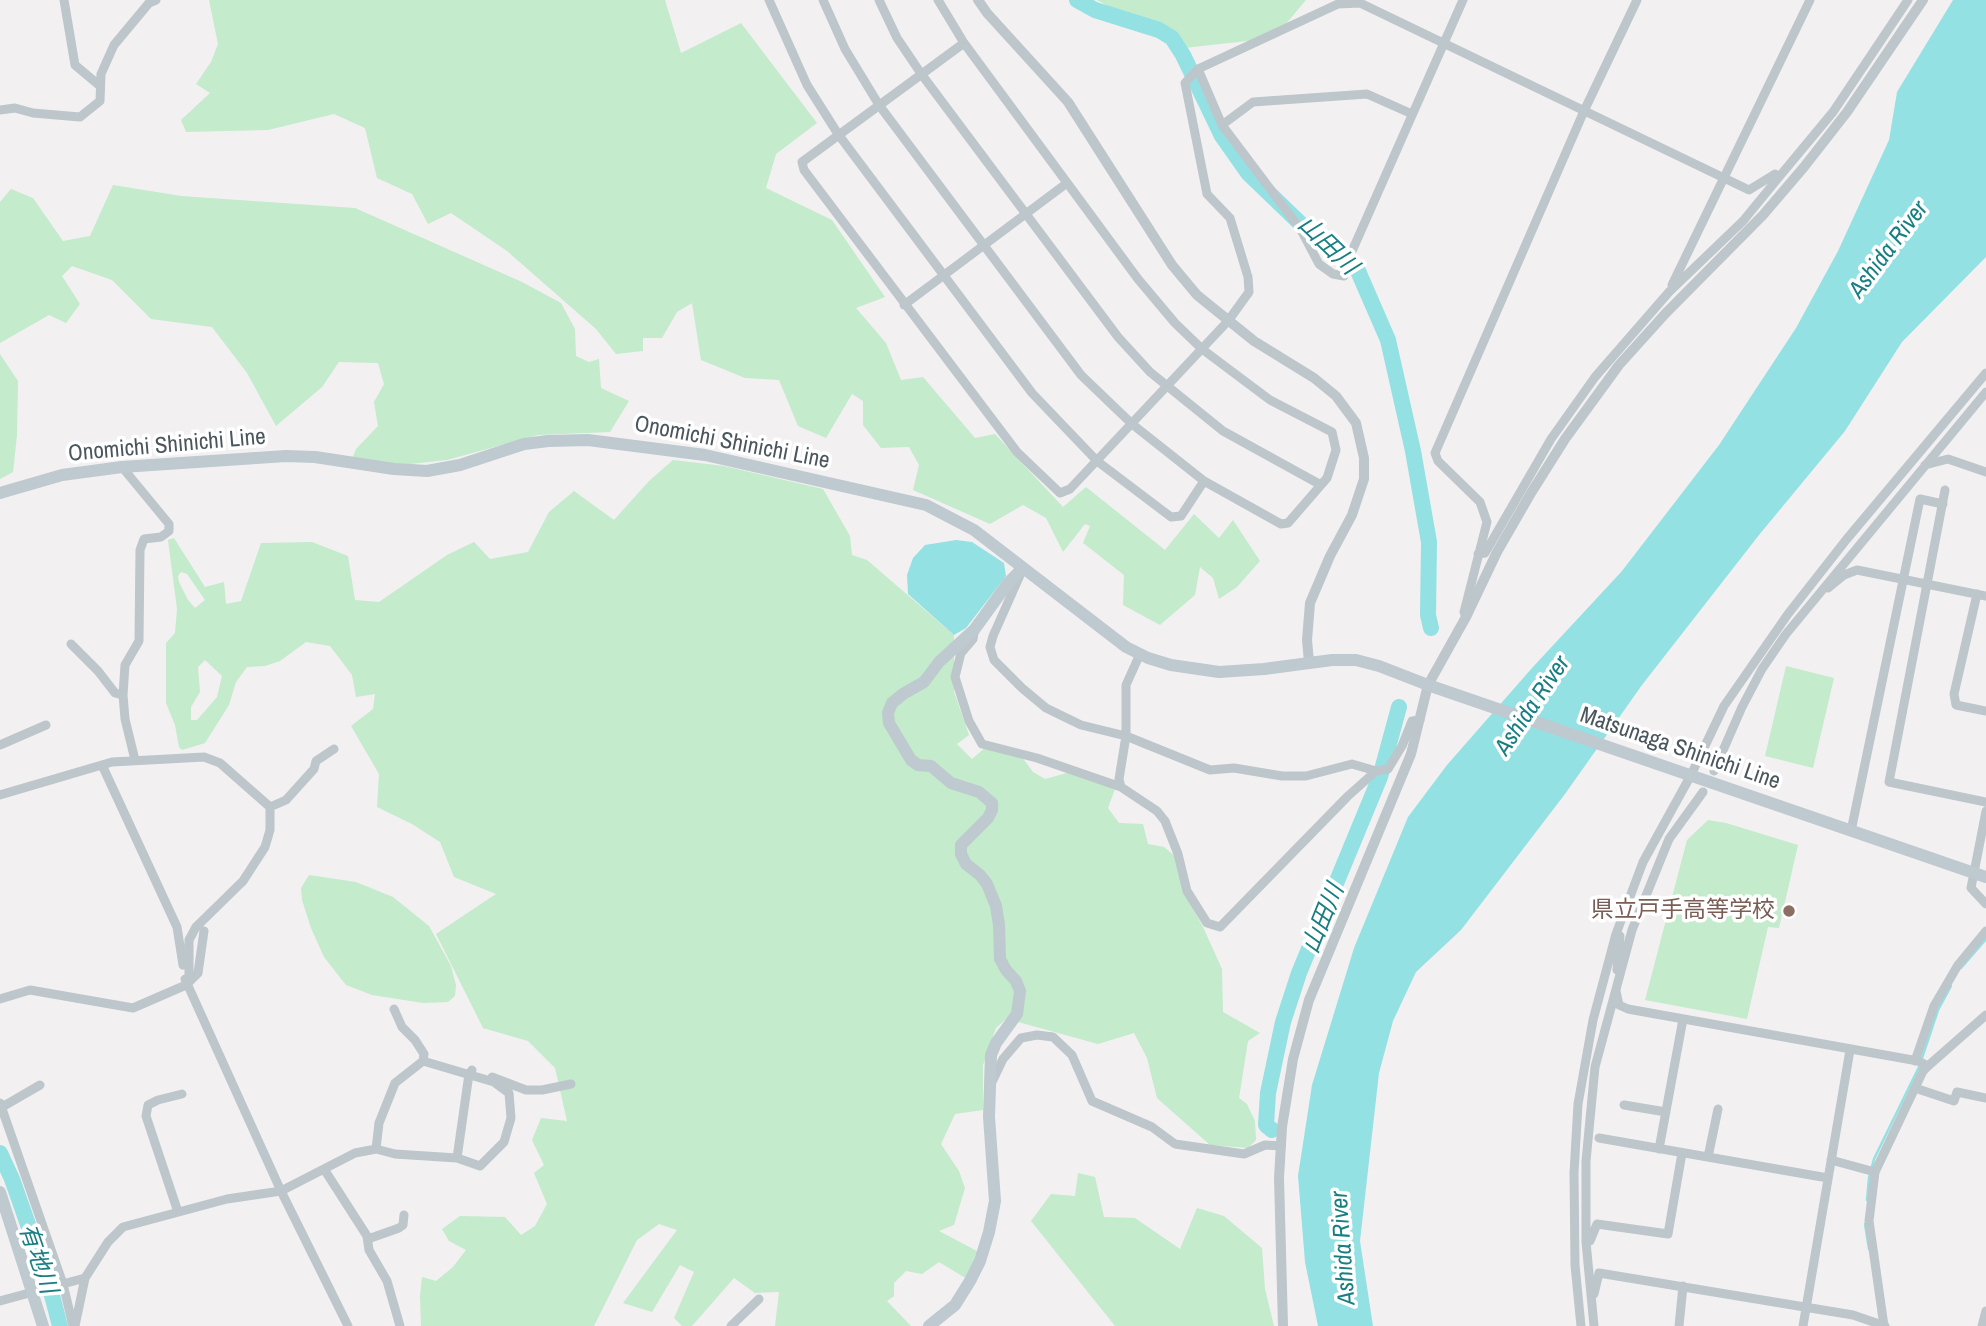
<!DOCTYPE html>
<html>
<head>
<meta charset="utf-8">
<style>
	body { margin:0 }
	canvas { display:block; background:#f2f0f1 }
</style>
</head>
<body>
<canvas width="1986" height="1326"></canvas>
<script>
const c = document.querySelector('canvas').getContext('2d');
c.lineJoin = 'round';
function paint(path, color) { c.fillStyle = color; c.fill(path, 'evenodd'); }
const toPath = rows => new Path2D(rows.map(r => 'M' + r).join(''));
function strokePath(path, color, width, dash) { c.strokeStyle = color; c.lineWidth = width; c.lineCap = dash ? 'butt' : 'round'; c.setLineDash(dash || []); c.stroke(path); }
function drawText(font, color, halo, rows, align = 'center') {
  c.font = font + ' "Archivo Narrow","Noto Sans JP",sans-serif'; c.lineWidth = 7; c.setLineDash([]); c.textBaseline = 'middle'; c.strokeStyle = halo; c.fillStyle = color; for (const [text, x, y, turn = 0] of rows) {
    c.save(); c.translate(x, y); c.rotate((+turn || 0) * Math.PI / 180); c.textAlign = isNaN(turn) ? turn : align; if (halo) c.strokeText(text, 0, 0); c.fillText(text, 0, 0); c.restore();
  }
}
paint(toPath([
	[209,0,665,0,681,53,741,23,817,123,776,154,766,188,832,220,885,297,856,308,886,343,901,380,923,377,975,438,995,434,1063,507,1086,487,1165,550,1194,514,1219,538,1233,520,1260,561,1237,587,1219,599,1213,578,1200,567,1195,595,1160,625,1123,605,1124,575,1083,543,1090,526,1085,524,1063,552,1046,518,1023,505,990,524,913,490,919,465,909,447,881,448,863,425,863,401,852,394,826,438,798,426,779,380,745,378,701,360,692,303,677,312,662,338,643,338,643,351,616,354,596,329,507,251,451,213,428,224,412,194,377,178,365,128,334,114,268,130,186,132,181,120,210,93,196,84,211,62,218,44],
	[1097,0,1306,0,1274,38,1184,48],
	[113,185,181,196,355,208,522,282,561,303,575,329,576,356,589,362,599,359,601,388,629,401,610,432,538,435,447,460,401,465,353,457,356,449,378,426,374,402,384,384,378,363,339,362,322,387,276,426,247,373,212,327,151,319,112,280,72,266,62,276,80,304,66,323,49,315,0,343,0,202,11,189,33,198,63,241,90,236],
	[0,354,18,381,17,435,13,472,0,479],
	[673,460,724,466,823,489,850,536,852,555,867,560,954,635,954,692,969,735,957,744,972,759,986,747,1022,757,1033,772,1045,779,1067,773,1115,789,1108,808,1119,823,1143,824,1148,844,1164,847,1176,857,1187,898,1203,927,1222,969,1223,1012,1260,1033,1248,1041,1239,1098,1247,1104,1255,1121,1256,1140,1248,1148,1210,1145,1157,1098,1147,1058,1134,1033,1098,1044,1018,1022,1018,1008,996,1028,983,1065,983,1110,955,1114,941,1144,959,1171,965,1188,954,1225,939,1231,977,1251,967,1279,939,1262,922,1274,906,1271,894,1283,894,1296,887,1301,911,1326,775,1326,779,1292,755,1293,734,1278,692,1326,682,1326,674,1318,694,1272,680,1265,652,1312,623,1303,677,1230,659,1224,637,1240,594,1326,421,1326,420,1296,422,1277,436,1281,453,1267,466,1250,449,1241,442,1229,460,1216,505,1217,521,1235,535,1226,547,1204,534,1173,544,1165,532,1140,541,1118,567,1121,555,1068,528,1041,483,1028,436,934,496,894,454,877,440,842,412,824,377,807,379,774,351,726,373,709,375,694,356,697,352,675,330,646,306,642,280,661,265,666,247,667,236,682,229,705,205,743,182,750,179,747,175,725,166,703,166,643,175,633,177,609,168,540,174,538,205,587,224,582,226,604,241,601,261,543,312,542,348,556,355,600,379,602,447,555,474,542,490,559,528,552,549,512,574,491,614,520,649,481],
	[181,572,187,574,205,600,195,608,188,600,179,582,178,576],
	[205,660,222,676,217,697,197,720,191,720,191,707,200,692,198,667],
	[1786,666,1834,678,1813,768,1765,756],
	[1708,820,1726,823,1798,845,1779,928,1768,927,1747,1019,1645,1000,1687,840],
	[309,875,356,882,393,897,429,926,451,966,456,985,455,996,448,1002,423,1003,372,995,346,985,324,957,311,928,302,900,301,888],
	[1078,1173,1095,1177,1104,1217,1135,1218,1180,1249,1197,1208,1224,1216,1262,1248,1265,1289,1274,1326,1115,1326,1031,1221,1051,1194,1075,1196]
]), '#c3ebcc');
paint(toPath([
	[1953,0,1986,0,1986,257,1902,342,1845,431,1759,535,1642,685,1565,794,1461,930,1416,972,1393,1021,1379,1073,1360,1241,1373,1326,1318,1326,1305,1262,1298,1176,1312,1085,1354,948,1408,817,1447,765,1532,668,1622,571,1719,445,1796,328,1838,251,1889,140,1897,92],
	[956,540,972,542,1004,563,1006,576,966,628,954,635,908,594,907,575,913,558,925,545]
]), '#94e1e4');
strokePath(toPath([
	[1961,968,1986,939],
	[1867,1200,1869,1178,1874,1159,1919,1067,1938,1010,1951,986],
	[1865,1224,1869,1249]
]), '#94e1e4', 2.5);
strokePath(toPath([
	[1077,0,1095,10,1159,30,1172,38,1183,55,1222,136,1248,173,1303,226,1358,271,1388,340,1413,451,1429,542,1428,615,1431,628],
	[1272,1130,1266,1125,1268,1093,1283,1022,1299,973,1380,777,1399,707],
	[0,1153,12,1179,49,1284,60,1326]
]), '#94e1e4', 16);
strokePath(toPath([
	[64,0,75,65,100,86],
	[769,0,807,85,838,134,1032,393,1097,461,1171,517,1181,516,1204,481],
	[823,0,845,49,879,105,1081,375,1132,424,1204,481,1281,524,1288,523,1327,478,1336,450,1332,432,1270,400,1202,349,1175,323,1138,279,964,43,938,0],
	[879,0,897,38,922,75,1118,337,1150,372,1223,431,1321,485],
	[964,43,802,162,804,170,1017,452,1060,493,1070,489,1228,321,1249,292,1248,277,1230,218,1207,194,1185,83,1198,69,1338,4,1360,3,1749,190,1775,174,1779,177],
	[1198,69,1222,125,1301,230,1319,264,1333,274,1344,276,1345,267,1463,0],
	[0,110,15,108,33,113,80,117,100,101,101,74,114,45,149,3,156,0],
	[1222,125,1253,102,1367,94,1412,114],
	[1672,285,1810,0],
	[904,305,1067,183],
	[1925,465,1948,459,1986,472],
	[122,467,169,524,169,531,161,537,144,539,140,550,139,641,125,665,123,695,125,719,135,760],
	[1945,490,1889,782,1986,802],
	[1478,554,1485,553,1551,439,1595,377,1669,292,1743,221,1779,177,1833,112,1908,0],
	[1021,573,993,636,990,647,994,660,1022,688,1046,708,1081,725,1126,736,1210,770,1234,768,1282,776,1306,776,1352,764,1376,771,1388,769,1402,746,1412,721,1420,720],
	[1828,588,1844,575,1857,570,1986,596],
	[1977,594,1954,694,1956,705,1986,711],
	[1466,617,1464,612,1487,522,1480,502,1438,461,1435,453,1584,111,1637,0],
	[974,633,973,639,961,653,955,677,969,721,982,744,1037,758,1121,787],
	[71,644,98,671,115,693,123,695],
	[1140,654,1126,685,1126,736,1119,779,1121,787,1157,811,1165,821,1178,854,1187,891,1207,923,1220,927,1348,796,1376,771],
	[0,745,46,725],
	[102,765,177,927,183,965],
	[1714,771,1742,707,1762,669,1786,634,1986,392],
	[0,795,112,762,204,757,220,763,270,807,270,830,265,847,243,881,196,927,189,940,189,982,186,985,133,1008,30,990,0,999],
	[270,807,286,800,314,769,316,761,334,749],
	[1986,811,1971,888,1986,904],
	[1851,831,1920,499,1943,504],
	[1617,934,1620,936,1617,970],
	[185,979,281,1191,348,1326],
	[189,982,198,973,204,931],
	[1616,991,1619,1005,1628,1009,1918,1061,1928,1066,1986,1015],
	[394,1009,402,1027,415,1040,424,1054,423,1061],
	[1915,1061,1934,1006,1958,965,1986,931],
	[492,1077,526,1090,542,1090,571,1084],
	[992,1082,1003,1059,1021,1038,1037,1035,1053,1037,1072,1055,1092,1101,1152,1127,1175,1144,1244,1154,1265,1145,1281,1146],
	[1915,1088,1954,1101,1957,1092,1986,1098],
	[0,1103,63,1284,73,1326],
	[1624,1105,1666,1112],
	[2,1107,40,1085],
	[1599,1138,1828,1178],
	[1659,1149,1683,1019],
	[1708,1157,1718,1109],
	[457,1158,469,1074,472,1070],
	[1831,1160,1875,1172],
	[324,1169,367,1236,369,1250,387,1281,400,1326],
	[178,1212,146,1116,148,1105,158,1100,182,1094],
	[368,1239,399,1228,403,1225,404,1215],
	[1586,1242,1590,1241,1597,1224,1668,1234,1682,1153],
	[1594,1294,1599,1273,1853,1315,1885,1326],
	[0,1301,85,1278,108,1242,123,1227,227,1199,281,1191,355,1153,376,1149,379,1123,395,1083,423,1061,494,1082,509,1093,511,1118,504,1142,480,1166,457,1158,395,1154,376,1149],
	[75,1326,85,1278],
	[731,1326,759,1299],
	[1581,1326,1575,1265,1574,1173,1578,1104,1593,1020,1616,934,1643,862,1691,775,1724,706,1788,614,1846,540,1986,373],
	[1594,1326,1586,1242,1586,1161,1595,1067,1632,930,1669,839,1703,792],
	[1679,1326,1683,1286],
	[1803,1326,1850,1050],
	[1884,1326,1869,1221,1875,1172,1923,1071,1928,1066],
	[1982,1326,1986,1311]
]), '#bdc6cb', 9);
strokePath(toPath([
	[978,0,987,13,1068,102,1172,265,1197,295,1254,341,1314,378,1336,396,1356,423,1364,458,1364,479,1352,515,1330,556,1310,603,1307,640,1309,662],
	[1283,1326,1279,1178,1282,1127,1293,1059,1309,1000,1411,754,1428,685,1466,617,1497,552,1531,493,1565,439,1619,365,1665,314,1763,215,1804,167,1847,112,1923,0]
]), '#bdc6cb', 10);
strokePath(toPath([
	[0,493,62,475,122,467,286,456,315,457,394,469,427,471,460,465,524,444,548,441,588,440,705,455,926,505,974,530,1126,647,1148,658,1171,665,1219,672,1264,669,1332,660,1356,660,1379,666,1428,685,1986,877],
	[0,1192,43,1326],
	[929,1326,955,1305,970,1281,980,1261,989,1232,995,1201,989,1117,991,1055,996,1043,1017,1014,1020,991,1016,981,1006,970,1000,959,999,925,996,906,987,884,980,875,966,864,961,854,961,845,988,818,992,810,992,803,979,792,951,783,931,766,918,765,911,760,889,723,888,713,892,703,903,694,924,682,939,662,974,630,1008,583,1023,568]
]), '#bec9d0', 12);
for (const [x, y, r, color] of [
	[1789,911,7,"#8d6e63"]
]) { const dot = new Path2D(); dot.arc(x, y, r, 0, 2 * Math.PI); c.fillStyle = color; c.fill(dot); strokePath(dot, '#fff', 2.5); }
drawText('23px', '#4a565c', '#fff', [
	["Onomichi Shinichi Line",732,443,11],
	["Onomichi Shinichi Line",167,446,-5],
	["Matsunaga Shinichi Line",1680,749,19]
]);
drawText('23px', '#785e54', '#fff', [
	["県立戸手高等学校",1775,911]
], 'right');
drawText('italic 24px', '#187e82', '#fff', [
	["山田川",1327,246,44],
	["Ashida River",1889,250,-53],
	["Ashida River",1533,706,-56],
	["山田川",1324,919,-68],
	["Ashida River",1344,1248,-94],
	["有地川",37,1259,71]
]);
</script>
</body>
</html>
